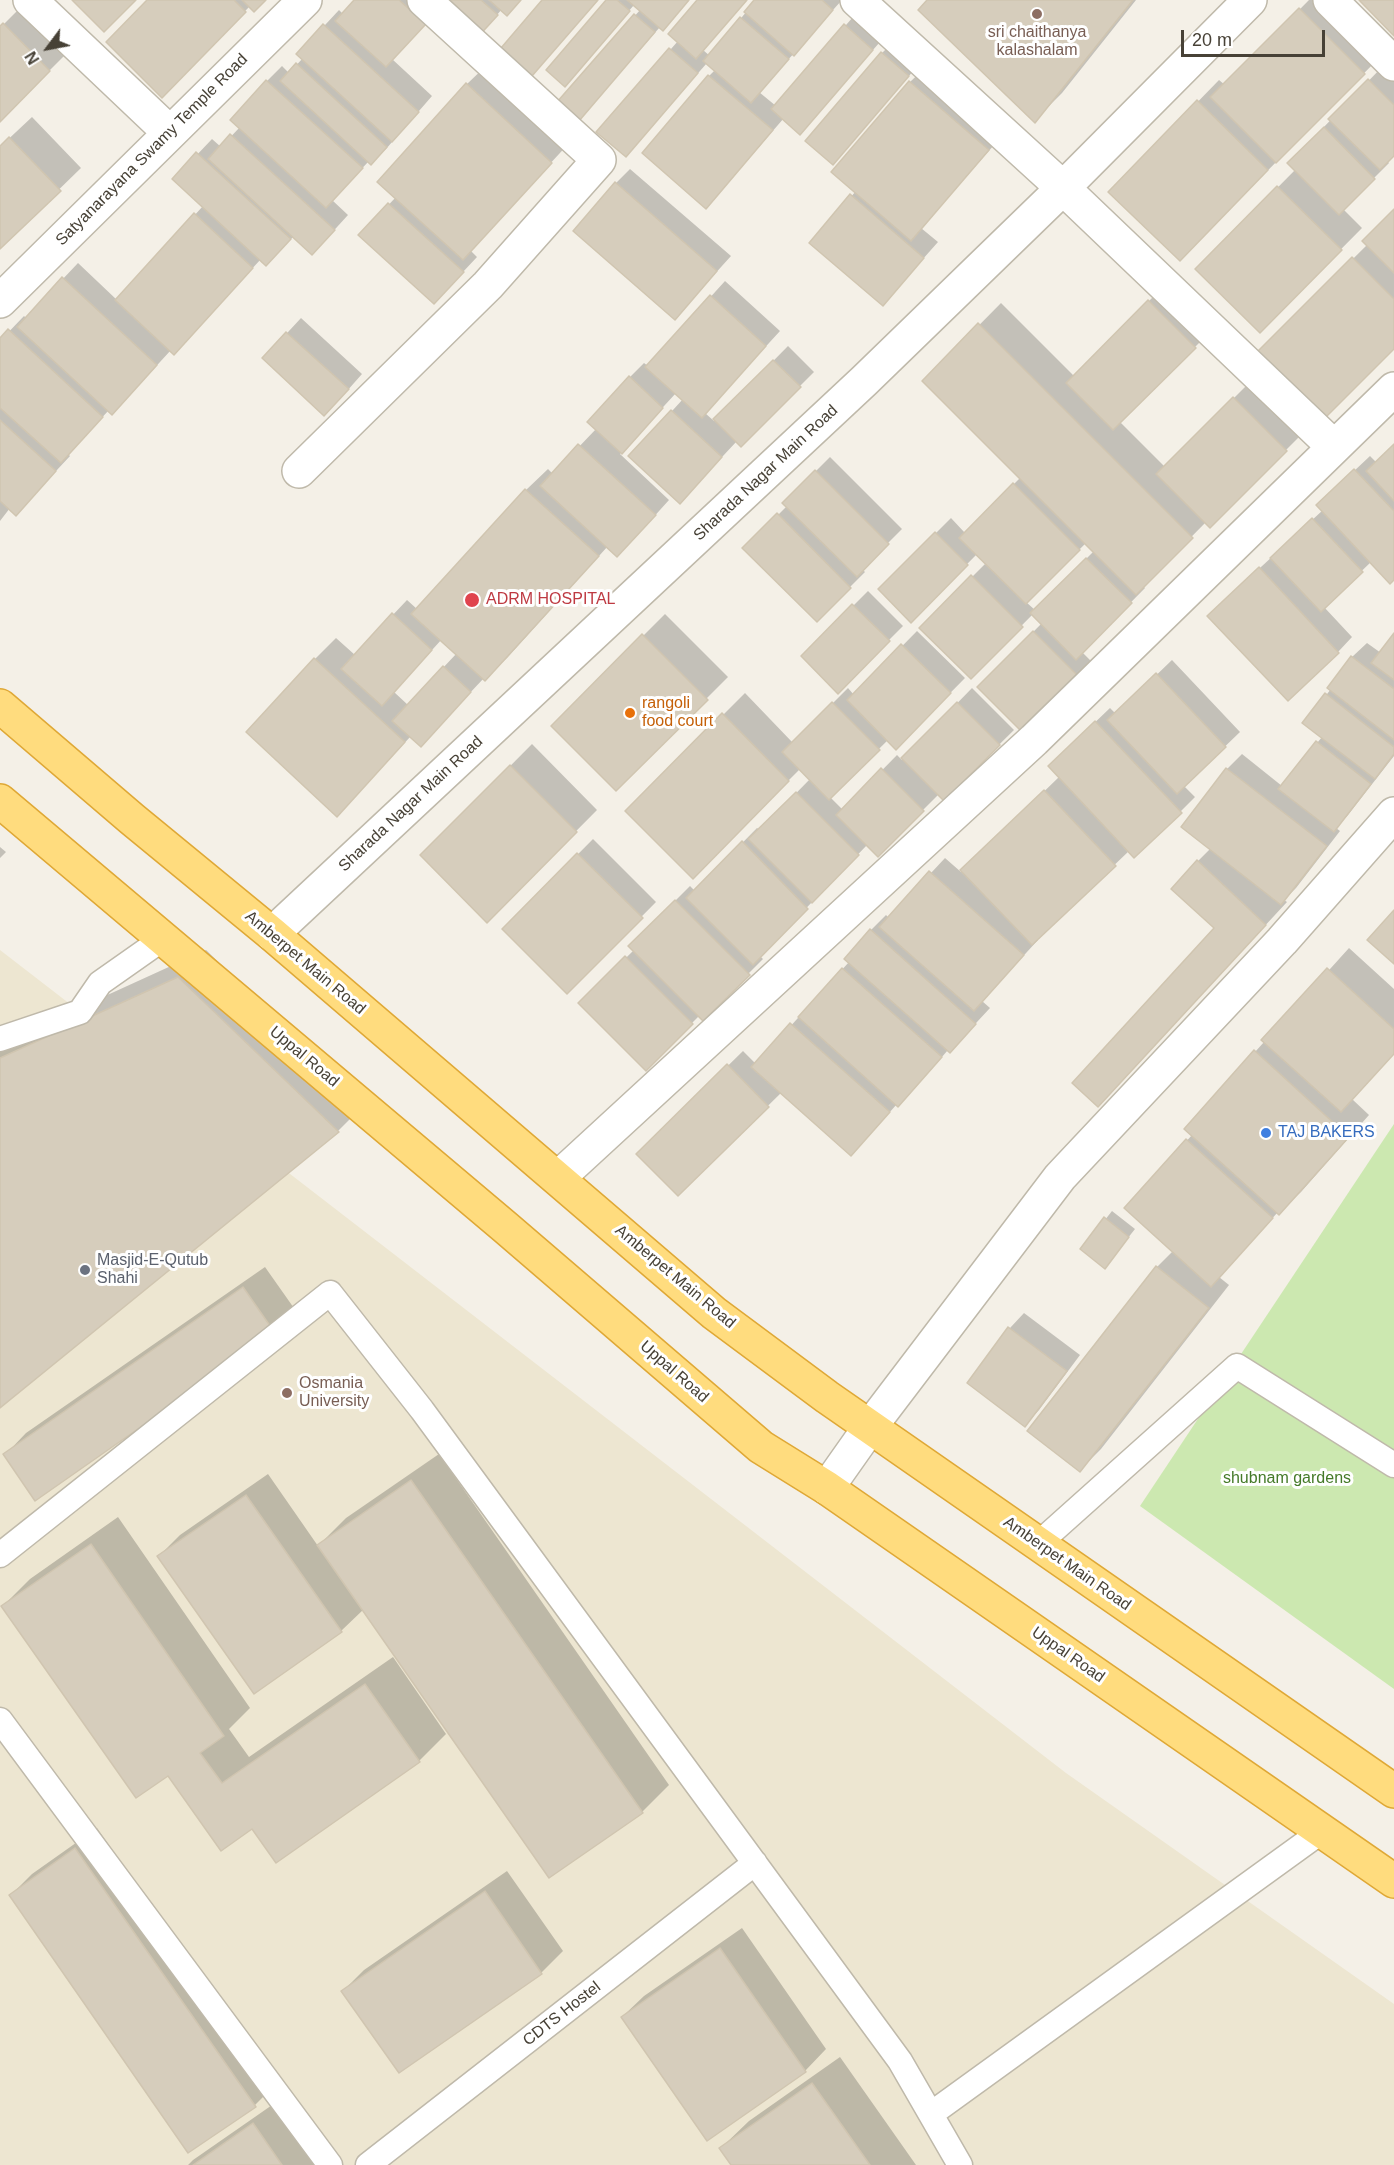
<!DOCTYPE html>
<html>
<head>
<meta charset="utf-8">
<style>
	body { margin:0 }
	#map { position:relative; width:1394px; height:2165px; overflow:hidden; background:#f4f0e7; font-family:Helvetica,sans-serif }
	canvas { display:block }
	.north { position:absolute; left:18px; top:18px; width:60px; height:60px; -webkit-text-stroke:4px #fff; paint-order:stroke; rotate:238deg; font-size:16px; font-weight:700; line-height:24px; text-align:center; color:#474136 }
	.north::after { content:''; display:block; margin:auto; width:21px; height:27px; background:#474136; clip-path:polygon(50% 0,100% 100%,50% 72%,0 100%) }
	.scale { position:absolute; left:1181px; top:30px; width:144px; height:27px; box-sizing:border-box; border:3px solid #474136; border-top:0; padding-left:8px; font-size:18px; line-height:21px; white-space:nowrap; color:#474136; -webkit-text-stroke:4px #fff; paint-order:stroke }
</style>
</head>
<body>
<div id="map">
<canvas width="1394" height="2165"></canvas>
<div class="north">N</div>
<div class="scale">20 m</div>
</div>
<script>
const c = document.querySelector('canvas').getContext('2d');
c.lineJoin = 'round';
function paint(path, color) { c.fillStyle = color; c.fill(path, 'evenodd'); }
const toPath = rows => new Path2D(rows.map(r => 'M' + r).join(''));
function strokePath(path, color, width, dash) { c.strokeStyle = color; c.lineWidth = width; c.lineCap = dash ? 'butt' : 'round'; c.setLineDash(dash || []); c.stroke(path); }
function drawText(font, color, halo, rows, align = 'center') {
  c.font = font + ' Helvetica,sans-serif'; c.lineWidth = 6; c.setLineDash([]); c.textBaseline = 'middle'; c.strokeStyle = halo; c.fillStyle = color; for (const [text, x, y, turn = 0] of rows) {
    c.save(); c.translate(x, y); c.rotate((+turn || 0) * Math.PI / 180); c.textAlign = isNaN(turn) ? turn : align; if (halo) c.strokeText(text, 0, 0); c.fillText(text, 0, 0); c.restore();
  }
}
paint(toPath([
	[0,950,1066,1773,1394,2004,1394,2165,0,2165]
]), '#ede6d1');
paint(toPath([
	[1394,1124,1394,1689,1140,1506]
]), '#cce8b0');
paint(toPath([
	[150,0,264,0,250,6,162,96],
	[356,0,430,0,439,9,392,59,432,96,386,149,371,163,369,161,332,200,348,215,327,238,294,236,266,264,261,259,188,338,171,350,127,398,109,410,68,454,70,456,30,499,10,508,0,521,0,341,24,316,26,318,78,263,117,300,203,206,174,179,212,139,221,147,240,127,232,119,267,81,282,66,289,73,303,58,298,54,339,10,343,14],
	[434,0,521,0,502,9,491,22],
	[544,0,598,0,532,74],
	[608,0,689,0,663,29,660,27,579,119,559,102,640,10,634,5,571,78],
	[699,0,747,0,703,50,710,56,756,0,842,0,759,92,776,106,859,10,887,34,800,133,784,118,720,192,709,76,715,70,707,63,626,155,598,132,678,41],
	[929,0,1136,0,1062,93,1035,120],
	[1309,0,1333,0,1385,52,1201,238,1110,192,1219,80,1225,85],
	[18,10,64,56,0,120,0,28],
	[896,39,922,61,833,163,882,53],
	[932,61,1009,128,921,228,938,242,883,304,811,243,856,191,910,82],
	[489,63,572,140,470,250,477,257,448,288,360,235,396,197,467,84],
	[1383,66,1394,76,1394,154,1387,161,1389,163,1343,209,1362,228,1260,331,1197,269,1296,169,1289,163],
	[32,117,81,168,0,247,0,147],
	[630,169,731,256,675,318,616,183],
	[1394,211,1394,347,1260,351,1368,244],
	[725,281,780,331,705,413,714,421,788,346,814,372,741,445,737,441,694,487,631,456,683,399,676,393,620,454,669,500,632,541,608,546,507,658,485,679,484,678,435,730,411,736,358,793,315,659,336,638,355,655,407,600,417,609,526,490,548,469,553,474,596,429,630,377,644,363,648,366],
	[442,639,457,653,408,705,394,692],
	[1164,286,1210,332,1120,422,1165,467,1248,384,1300,436,1210,526,1206,522,1143,586,1145,588,1082,652,1094,664,1025,733,979,687,1042,623,1033,614,971,677,921,628,986,563,977,554,911,621,880,589,951,518,965,533,1021,477,924,381,1001,303,1074,376],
	[1086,543,1094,551,1035,610,1026,602],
	[301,318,362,374,339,400,264,358],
	[1394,445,1394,578,1371,562,1324,607,1352,637,1338,652,1224,601,1323,510,1318,505,1370,456,1376,462],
	[830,457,902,529,862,569,865,572,817,620,745,548,787,506,784,503],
	[868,591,903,626,838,691,803,656],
	[665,614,728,677,616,789,553,726],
	[917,631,965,678,896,748,888,740,830,797,843,810,897,755,902,760,972,688,1014,730,944,799,939,794,878,855,868,844,760,956,763,959,703,1019,700,1015,646,1069,580,1003,634,950,630,946,690,886,695,891,757,828,760,830,810,779,800,769,693,876,627,811,745,693,793,743,848,688,854,695],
	[1394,636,1394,756,1348,815,1336,828,1340,831,1296,888,1284,900,1287,902,1119,1083,1216,928,1198,861,1211,848,1227,769,1242,754,1282,786,1322,737,1304,723,1331,689,1352,657,1367,643,1381,653],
	[1172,660,1240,732,1184,786,1195,797,1180,812,1129,851,1037,939,1038,940,982,1001,990,1008,964,1036,948,1050,913,1090,897,1104,865,1140,782,1092,678,1194,638,1154,743,1051,756,1064,849,962,846,959,871,930,886,915,889,918,945,858,961,872,1059,777,1064,752,1110,708,1116,714],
	[532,744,597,810,487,921,422,855],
	[593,839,656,902,567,992,504,929],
	[0,847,6,852,0,858],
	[1349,948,1394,989,1394,1054,1352,1099,1369,1115,1301,1192,1279,1213,1278,1212,1219,1277,1229,1285,1101,1449,1080,1470,1029,1431,1157,1267,1173,1251,1126,1208,1192,1135,1255,1052],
	[206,950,365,1104,338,1131,0,1406,0,1044],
	[1112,1211,1135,1229,1105,1267,1082,1249],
	[265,1267,296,1311,274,1332,5,1455,26,1433],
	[1024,1313,1080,1355,1039,1410,1025,1425,969,1382,1010,1328],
	[439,1454,669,1785,642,1812,364,1609,341,1631,159,1556,180,1535,268,1474,318,1546,346,1518],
	[118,1517,250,1708,229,1729,249,1757,393,1657,446,1734,419,1761,253,1827,168,1774,3,1606,30,1579],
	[97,1828,276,2084,255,2105,11,1895,32,1874],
	[507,1871,563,1951,541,1973,399,2071,343,1991,364,1970],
	[742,1928,826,2049,805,2071,622,2017,644,1996],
	[840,2057,916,2165,733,2165,721,2148,749,2121],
	[275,2103,318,2165,188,2165,193,2160]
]), '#0003');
const building = toPath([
	[72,0,136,0,104,32,72,0],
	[147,0,234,0,246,12,162,98,106,42,147,0],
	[242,0,266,0,254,12,242,0],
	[354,0,399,0,426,24,386,67,335,21,354,0],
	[431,0,481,0,498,15,476,39,431,0],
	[489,0,521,0,507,16,489,0],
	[542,0,598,0,532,76,501,48,542,0],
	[606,0,617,0,630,11,565,87,546,70,606,0],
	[627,0,689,0,663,31,627,0],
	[697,0,747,0,696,59,668,34,697,0],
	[754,0,822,0,833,10,794,56,744,12,754,0],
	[927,0,1133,0,1035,123,918,10,927,0],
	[1359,0,1394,0,1394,36,1359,0],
	[1299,8,1365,74,1276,163,1210,97,1299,8],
	[634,14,655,32,579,121,557,102,634,14],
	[740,17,789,59,751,103,703,61,740,17],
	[3,23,50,71,0,122,0,26,3,23],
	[323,24,419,112,392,142,296,54,323,24],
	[844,24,873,50,800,135,771,109,844,24],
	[669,48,698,73,626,157,596,132,669,48],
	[881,52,909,76,833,165,805,141,881,52],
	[296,63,387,147,371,165,280,81,296,63],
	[708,75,773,130,706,209,642,153,708,75],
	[1368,79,1394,105,1394,156,1380,170,1328,119,1368,79],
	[266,80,363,168,326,208,230,120,266,80],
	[909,81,989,150,911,241,831,172,909,81],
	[466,83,552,163,463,260,377,182,466,83],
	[1197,100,1268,170,1180,261,1108,192,1197,100],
	[1324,127,1375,179,1339,215,1287,163,1324,127],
	[230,134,335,230,312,255,208,159,230,134],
	[9,137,61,191,0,249,0,146,9,137],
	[196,152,291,239,266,266,172,179,196,152],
	[615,182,717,271,675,320,573,231,615,182],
	[1277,186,1342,250,1260,333,1195,269,1277,186],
	[850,194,924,258,883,306,809,243,850,194],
	[388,203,464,272,434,304,358,235,388,203],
	[1394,209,1394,273,1362,241,1394,209],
	[194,213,253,268,174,355,115,300,194,213],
	[1352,257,1394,299,1394,349,1325,418,1258,351,1352,257],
	[62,277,157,365,112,415,17,327,62,277],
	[710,295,766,346,702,418,645,367,710,295],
	[1148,300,1196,348,1113,430,1066,383,1148,300],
	[978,323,1193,538,1136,595,922,381,978,323],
	[8,329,103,417,61,463,0,408,0,338,8,329],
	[286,332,349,389,324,416,262,358,286,332],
	[773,360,801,387,741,447,713,419,773,360],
	[629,376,663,408,622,454,587,422,629,376],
	[1233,397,1287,451,1210,528,1156,474,1233,397],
	[671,410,722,457,680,504,628,456,671,410],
	[0,420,56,471,16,516,0,501,0,420],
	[578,444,656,515,617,557,540,486,578,444],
	[1394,444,1394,501,1366,471,1394,444],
	[1354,469,1394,511,1394,580,1390,584,1316,505,1354,469],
	[815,470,889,544,857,577,782,503,815,470],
	[1013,483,1080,550,1026,604,959,538,1013,483],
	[525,489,599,556,485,681,411,614,525,489],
	[777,513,851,588,817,622,742,548,777,513],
	[1312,518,1363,572,1321,612,1270,558,1312,518],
	[935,532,968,565,911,623,878,589,935,532],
	[1086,558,1132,603,1076,660,1030,613,1086,558],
	[1259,567,1339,653,1288,701,1207,616,1259,567],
	[971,575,1023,627,971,679,919,628,971,575],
	[852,604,890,641,838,694,801,656,852,604],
	[392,613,432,650,382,706,341,669,392,613],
	[1033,631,1081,679,1025,735,977,687,1033,631],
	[1394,633,1394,680,1371,663,1394,633],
	[642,634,708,700,616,791,551,726,642,634],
	[901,644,951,693,896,750,847,700,901,644],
	[1351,656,1394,689,1394,740,1327,688,1351,656],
	[314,658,405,742,337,817,246,732,314,658],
	[443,666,471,692,421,747,392,721,443,666],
	[1156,673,1226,747,1177,794,1107,720,1156,673],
	[1325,693,1394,747,1394,754,1375,779,1302,723,1325,693],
	[832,702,880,750,829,800,782,752,832,702],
	[957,702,1000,745,944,801,901,758,957,702],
	[722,713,789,781,693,879,625,811,722,713],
	[1095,721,1182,813,1134,858,1048,766,1095,721],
	[1316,741,1371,784,1334,832,1278,789,1316,741],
	[510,765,577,832,487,923,420,855,510,765],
	[881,768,924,811,878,857,836,815,881,768],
	[1226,768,1327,846,1281,905,1181,827,1226,768],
	[1044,790,1116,866,1032,945,960,870,1044,790],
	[796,792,859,855,812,903,748,839,796,792],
	[742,841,808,909,753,965,686,898,742,841],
	[577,853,643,918,567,994,502,929,577,853],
	[1197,860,1266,925,1098,1107,1072,1083,1214,928,1171,889,1197,860],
	[929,871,1024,955,974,1011,879,927,929,871],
	[675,900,750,975,703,1021,628,946,675,900],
	[1394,910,1394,964,1367,940,1394,910],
	[870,929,976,1024,950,1053,844,959,870,929],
	[625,956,693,1024,646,1071,578,1003,625,956],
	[842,968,942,1057,898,1107,798,1017,842,968],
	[1327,968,1394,1029,1394,1054,1341,1112,1261,1040,1327,968],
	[178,977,339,1132,0,1408,0,1058,178,977],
	[790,1023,890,1112,851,1156,751,1067,790,1023],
	[1254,1050,1349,1137,1279,1215,1184,1129,1254,1050],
	[727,1064,769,1107,678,1196,636,1154,727,1064],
	[1186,1139,1273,1218,1211,1287,1124,1208,1186,1139],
	[1104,1217,1129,1237,1105,1269,1080,1249,1104,1217],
	[1156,1266,1209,1308,1080,1472,1027,1431,1156,1266],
	[243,1287,275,1333,35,1501,3,1454,243,1287],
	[1008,1327,1067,1371,1025,1427,967,1383,1008,1327],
	[411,1480,643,1813,549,1878,317,1545,411,1480],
	[246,1495,342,1632,254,1694,157,1556,246,1495],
	[91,1544,224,1736,200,1753,222,1783,365,1684,420,1762,276,1863,252,1829,221,1851,168,1776,136,1798,1,1606,91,1544],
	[75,1848,256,2107,188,2153,9,1895,75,1848],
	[485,1891,542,1974,399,2073,341,1991,485,1891],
	[720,1948,806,2072,707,2141,621,2017,720,1948],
	[812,2083,870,2165,731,2165,719,2148,812,2083],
	[253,2123,282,2165,193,2165,253,2123]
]);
paint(building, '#d6cdbc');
strokePath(building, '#d0c5b0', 1.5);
const service = toPath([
	[0,1039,80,1012,100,983,164,938],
	[1038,1544,1237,1366,1394,1465],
	[0,1555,330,1293,422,1410,900,2061,960,2165],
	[0,1720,330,2165],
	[931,2114,1322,1831],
	[368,2165,755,1863]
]);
const minor = toPath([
	[30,0,169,132],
	[857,0,1063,188,1333,446],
	[1330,0,1394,64],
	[0,301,305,0],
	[299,471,488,285,599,160,424,0],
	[272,934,864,381,1063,188,1250,0],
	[558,1178,1034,740,1394,389],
	[827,1488,870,1427,1060,1177,1282,941,1394,814]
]);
const trunk = toPath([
	[0,706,132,819,272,934,714,1313,827,1397,1394,1791],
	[0,801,505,1227,761,1447,827,1488,1394,1881]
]);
strokePath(service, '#bfb9aa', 27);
strokePath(minor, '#bfb9aa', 36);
strokePath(trunk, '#dfa836', 36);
strokePath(service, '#fff', 24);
strokePath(minor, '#fff', 33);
strokePath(trunk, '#ffdc7e', 33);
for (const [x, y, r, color] of [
	[1037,14,6,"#8d6e63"],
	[472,600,8,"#e0444e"],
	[630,713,6,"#e8710a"],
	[1266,1133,6,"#3f7fe0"],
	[85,1270,6,"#6b7280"],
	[287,1393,6,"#8d6e63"]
]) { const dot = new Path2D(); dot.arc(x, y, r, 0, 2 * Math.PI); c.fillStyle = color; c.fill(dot); strokePath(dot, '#fff', 2); }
drawText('16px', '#785e54', '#fff', [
	["sri chaithanya",1037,33],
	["kalashalam",1037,51],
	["Osmania",299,1384,"left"],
	["University",299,1402,"left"]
]);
drawText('16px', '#474136', '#fff', [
	["Satyanarayana Swamy Temple Road",152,150,-45],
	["Sharada Nagar Main Road",766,473,-43],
	["Sharada Nagar Main Road",411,804,-43],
	["Amberpet Main Road",305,963,40],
	["Uppal Road",304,1057,40],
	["Amberpet Main Road",675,1277,40],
	["Uppal Road",674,1372,41],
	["Amberpet Main Road",1067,1564,35],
	["Uppal Road",1068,1655,35],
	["CDTS Hostel",562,2014,-38]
]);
drawText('16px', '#be3a42', '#fff', [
	["ADRM HOSPITAL",486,600]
], 'left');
drawText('16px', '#c56008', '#fff', [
	["rangoli",642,704],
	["food court",642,722]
], 'left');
drawText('16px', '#366cbe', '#fff', [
	["TAJ BAKERS",1278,1133]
], 'left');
drawText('16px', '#5b616d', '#fff', [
	["Masjid-E-Qutub",97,1261],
	["Shahi",97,1279]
], 'left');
drawText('16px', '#447a28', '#fff', [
	["shubnam gardens",1287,1479]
]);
</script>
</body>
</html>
